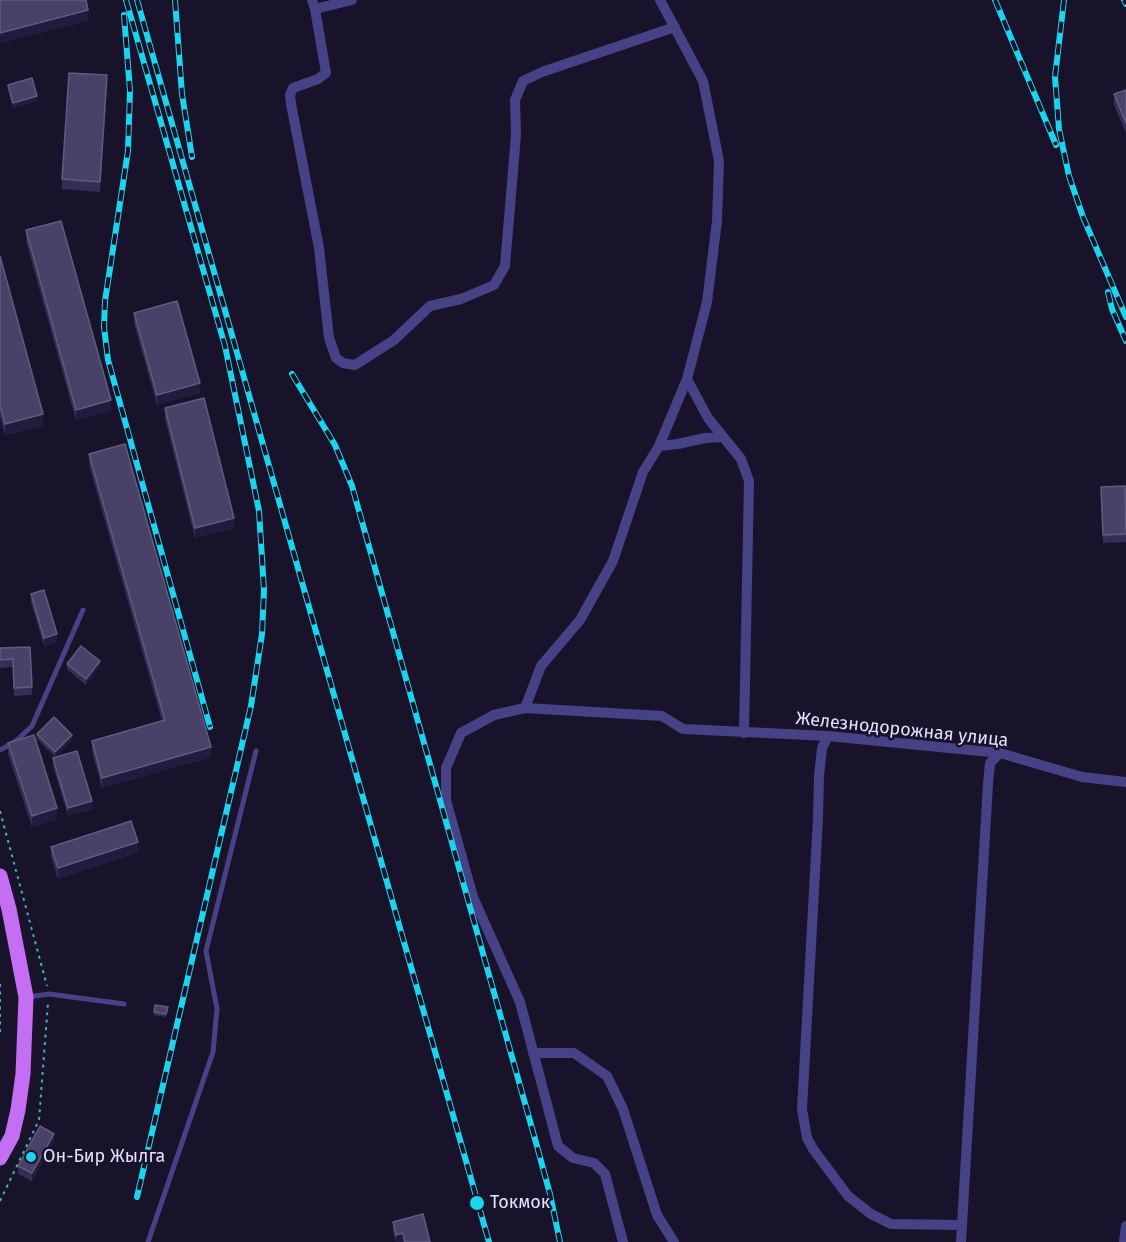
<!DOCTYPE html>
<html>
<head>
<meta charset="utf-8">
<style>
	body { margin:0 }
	canvas { display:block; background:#18132a }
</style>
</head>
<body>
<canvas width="1126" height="1242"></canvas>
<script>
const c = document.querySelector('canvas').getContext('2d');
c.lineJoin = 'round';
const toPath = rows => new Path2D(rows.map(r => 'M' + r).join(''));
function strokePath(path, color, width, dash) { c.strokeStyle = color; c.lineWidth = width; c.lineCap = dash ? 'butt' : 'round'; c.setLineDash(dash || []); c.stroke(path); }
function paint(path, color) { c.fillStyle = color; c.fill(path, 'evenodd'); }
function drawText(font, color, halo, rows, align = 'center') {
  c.font = font + ' "Fira Sans",sans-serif'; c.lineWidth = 5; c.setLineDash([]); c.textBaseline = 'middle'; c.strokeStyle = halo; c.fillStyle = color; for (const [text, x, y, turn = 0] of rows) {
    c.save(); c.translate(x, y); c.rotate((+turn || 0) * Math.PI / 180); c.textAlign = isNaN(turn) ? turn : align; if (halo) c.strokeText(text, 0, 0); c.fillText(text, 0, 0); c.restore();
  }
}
strokePath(toPath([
	[0,811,47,986],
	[0,984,0,1034],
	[0,1201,39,1120,48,1003]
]), '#3bb4af', 2, [3, 4.5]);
strokePath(toPath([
	[0,750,16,741,32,726,83,610],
	[28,997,49,994,124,1004],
	[148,1242,213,1052,217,1009,206,951,256,751]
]), '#464285', 5);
strokePath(toPath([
	[312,0,315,9,352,0],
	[315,9,326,73,318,79,293,88,290,95,291,104,319,248,329,338,336,358,343,363,355,365,394,340,430,306,461,299,494,285,505,266,516,135,515,100,523,81,542,72,675,27],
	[687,379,708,418,741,459,749,481,744,733],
	[659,446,678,444,705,438,722,437],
	[525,708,541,666,580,620,613,561,643,472,659,446,687,379,707,302,717,221,719,161,703,81,660,0],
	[828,736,822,748,819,776,818,818,802,1109,807,1138,813,1149,848,1196,871,1214,891,1224,961,1225],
	[533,1053,574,1053,607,1076,623,1109,657,1215,674,1242],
	[623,1242,605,1174,594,1163,573,1158,558,1146,520,1002,473,897,446,800,446,768,461,733,494,715,525,708,662,716,683,729,828,736,1000,753,1082,777,1126,782],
	[961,1242,988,784,990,763,1000,753],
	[1124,1242,1126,1226]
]), '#464285', 10);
strokePath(toPath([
	[0,876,9,909,26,997,23,1074,18,1110,12,1136,0,1158]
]), '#c46ff3', 15);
const rail = toPath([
	[126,0,225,346,259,511,264,590,262,634,251,706,137,1197],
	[137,0,489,1242],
	[175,0,182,94,192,157],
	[995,0,1056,145],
	[1064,0,1055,77,1059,129,1069,176,1083,217,1126,317],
	[1124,0,1126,4],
	[124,15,130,91,128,151,105,301,104,327,108,360,210,727],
	[1108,292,1112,309,1126,341],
	[292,374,335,445,352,486,535,1139,550,1194,560,1242]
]);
strokePath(rail, '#1bd4ed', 6);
strokePath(rail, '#18132a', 4, [11]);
paint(toPath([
	[8,85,37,101,13,108,8,90],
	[107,86,100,192,62,189,62,179],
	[1126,90,1126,133,1114,105,1114,94],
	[26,230,111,411,76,420,26,241],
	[0,256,43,425,5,435,0,416],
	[134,313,200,393,157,405,134,323],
	[165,408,234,528,195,538,165,419],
	[89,454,211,757,102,788,92,751,92,741,162,721,89,465],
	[1101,487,1126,511,1126,542,1103,543],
	[31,594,57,642,44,646,31,602],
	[30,647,32,695,14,696,13,667,0,668,0,648],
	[67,664,100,666,86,685,67,669],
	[37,734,72,740,55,757,37,739],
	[8,743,57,819,32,827,8,754],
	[53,758,92,809,68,816,53,766],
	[51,847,138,852,58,879,51,857],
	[168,1010,166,1017,154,1015,154,1012],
	[54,1141,32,1181,18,1174,18,1166],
	[393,1222,430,1242,396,1242,393,1232]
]), '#372e56');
paint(toPath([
	[88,10,88,21,0,43,0,33],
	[107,75,107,86,100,192,100,182],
	[37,96,37,101,13,108,13,103],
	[200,383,200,393,157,405,157,395],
	[111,400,111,411,76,420,76,410],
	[43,414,43,425,5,435,5,424],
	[234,518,234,528,195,538,195,528],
	[57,634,57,642,44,646,44,638],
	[100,661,100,666,86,685,86,679],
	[72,735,72,740,55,757,55,752],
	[211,747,211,757,102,788,102,778],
	[92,801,92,809,68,816,68,808],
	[57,808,57,819,32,827,32,816],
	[138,842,138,852,58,879,58,868],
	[54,1134,54,1141,32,1181,32,1173],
	[403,1233,403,1242,396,1242,396,1235]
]), '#231b3d');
const building = toPath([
	[0,0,86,0,88,10,0,33,0,0],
	[69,73,107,75,100,182,62,179,69,73],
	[32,78,37,96,13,103,8,85,32,78],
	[1126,90,1126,123,1114,94,1126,90],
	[61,221,111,400,76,410,26,230,61,221],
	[0,256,43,414,5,424,0,405,0,256],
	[177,301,200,383,157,395,134,313,177,301],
	[204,398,234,518,195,528,165,408,204,398],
	[125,444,211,747,102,778,92,741,165,720,89,454,125,444],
	[1125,486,1126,534,1103,535,1101,487,1125,486],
	[44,590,57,634,44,638,31,594,44,590],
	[81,646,100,661,86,679,67,664,81,646],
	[30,647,32,687,14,688,13,659,0,660,0,648,30,647],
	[54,717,72,735,55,752,37,734,54,717],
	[34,735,57,808,32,816,8,743,34,735],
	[77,751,92,801,68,808,53,758,77,751],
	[131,821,138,842,58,868,51,847,131,821],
	[155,1005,168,1007,166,1014,154,1012,155,1005],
	[40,1126,54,1134,32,1173,18,1166,40,1126],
	[423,1214,430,1242,405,1242,403,1233,396,1235,393,1222,423,1214]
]);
paint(building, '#494168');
strokePath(building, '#625a7f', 1.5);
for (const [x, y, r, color] of [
	[31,1157,6,"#1bd4ed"],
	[477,1203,8,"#1bd4ed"]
]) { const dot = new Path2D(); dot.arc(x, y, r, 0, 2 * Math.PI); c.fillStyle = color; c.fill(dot); strokePath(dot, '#18132a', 2); }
drawText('18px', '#e3dffc', '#18132a', [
	["Железнодорожная улица",902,730,6]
]);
drawText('18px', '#e3dffc', '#18132a', [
	["Он-Бир Жылга",43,1157],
	["Токмок",490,1203]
], 'left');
</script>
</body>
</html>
